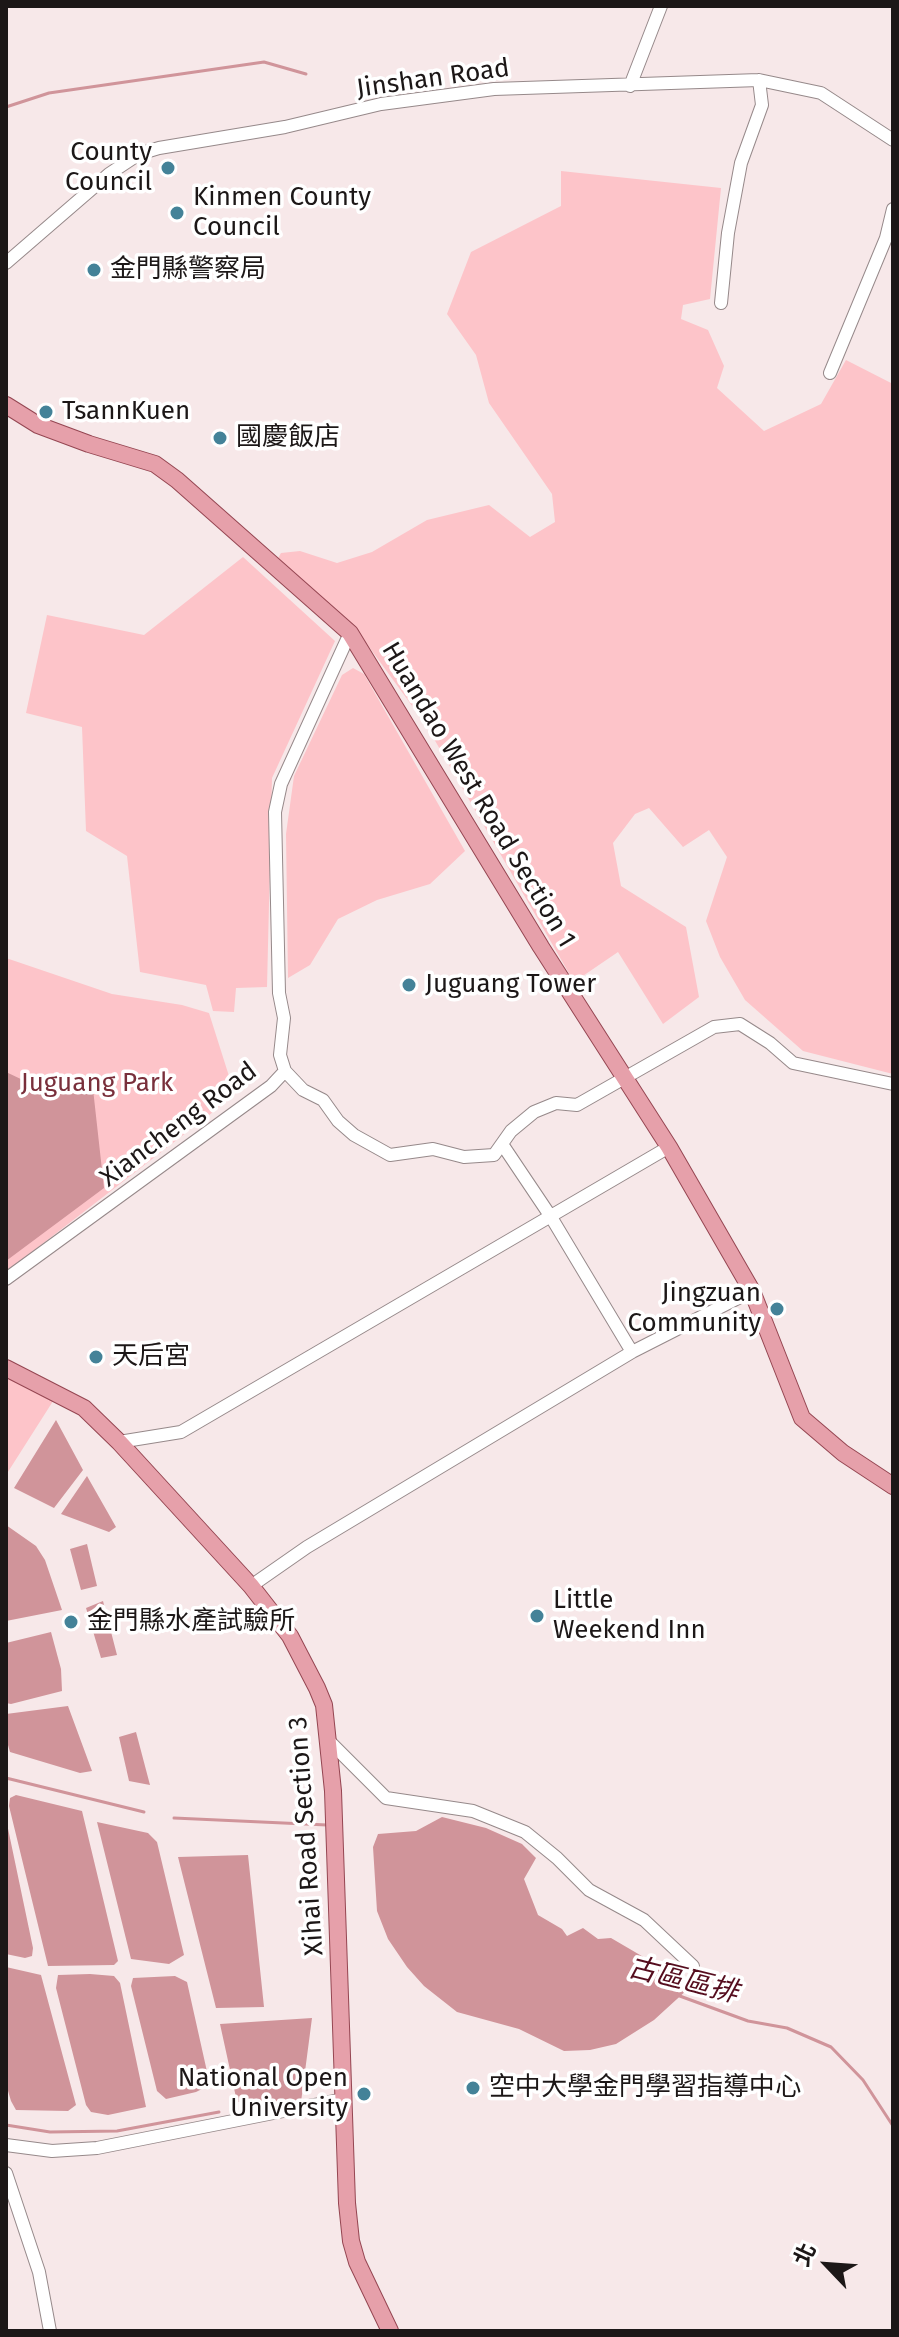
<!DOCTYPE html>
<html>
<head>
<meta charset="utf-8">
<style>
	body { margin:0 }
	#map { position:relative; width:899px; height:2337px; overflow:hidden; background:#f7e8e9; font-family:"Fira Sans","Noto Sans TC",sans-serif }
	canvas { display:block }
	.frame { position:absolute; inset:0; border:8px solid #1c1717; pointer-events:none }
	.north { position:absolute; left:787px; top:2225px; width:80px; height:80px; -webkit-text-stroke:6px #fff; paint-order:stroke; rotate:295deg; font-size:22px; font-weight:700; line-height:32px; text-align:center; color:#1c1717 }
	.north::after { content:''; display:block; margin:auto; width:28px; height:36px; background:#1c1717; clip-path:polygon(50% 0,100% 100%,50% 72%,0 100%) }
</style>
</head>
<body>
<div id="map">
<canvas width="899" height="2337"></canvas>
<div class="frame"></div>
<div class="north">北</div>
</div>
<script>
const c = document.querySelector('canvas').getContext('2d');
c.lineJoin = 'round';
function paint(path, color) { c.fillStyle = color; c.fill(path, 'evenodd'); }
const toPath = rows => new Path2D(rows.map(r => 'M' + r).join(''));
function strokePath(path, color, width, dash) { c.strokeStyle = color; c.lineWidth = width; c.lineCap = dash ? 'butt' : 'round'; c.setLineDash(dash || []); c.stroke(path); }
function drawText(font, color, halo, rows, align = 'center') {
  c.font = font + ' "Fira Sans","Noto Sans TC",sans-serif'; c.lineWidth = 7; c.setLineDash([]); c.textBaseline = 'middle'; c.strokeStyle = halo; c.fillStyle = color; for (const [text, x, y, turn = 0] of rows) {
    c.save(); c.translate(x, y); c.rotate((+turn || 0) * Math.PI / 180); c.textAlign = isNaN(turn) ? turn : align; if (halo) c.strokeText(text, 0, 0); c.fillText(text, 0, 0); c.restore();
  }
}
paint(toPath([
	[561,171,721,188,710,299,683,305,681,319,708,330,724,366,717,388,764,431,821,404,846,360,893,384,893,1074,803,1051,745,1000,720,957,706,921,727,857,709,830,683,847,649,808,635,814,613,843,621,886,686,927,699,997,663,1024,618,952,574,982,426,725,353,625,277,560,281,553,300,551,337,563,372,552,427,520,489,505,530,537,555,522,552,494,489,403,476,355,447,314,471,252,561,206],
	[243,557,335,641,272,778,267,987,236,988,234,1012,213,1011,206,985,140,972,127,856,86,831,82,727,26,713,47,615,144,635],
	[353,668,364,674,465,851,430,884,377,900,338,919,310,965,288,978,286,834,294,776,342,675],
	[6,958,112,994,182,1005,209,1013,235,1095,6,1272],
	[6,1377,55,1398,6,1475]
]), '#fdc4c9');
paint(toPath([
	[6,1072,44,1090,92,1080,104,1188,6,1261],
	[56,1420,83,1470,54,1508,14,1488],
	[87,1476,116,1527,109,1532,61,1514],
	[6,1525,36,1546,45,1560,62,1610,6,1621],
	[87,1544,97,1586,81,1590,70,1549],
	[103,1601,117,1655,101,1658,86,1608],
	[51,1632,61,1669,62,1691,11,1704,6,1703,6,1643],
	[68,1706,92,1771,80,1773,10,1752,6,1738,6,1714],
	[136,1732,150,1785,129,1781,119,1737],
	[16,1795,82,1811,118,1961,114,1965,48,1966,9,1806,10,1798],
	[442,1817,486,1828,522,1844,536,1858,524,1879,538,1915,562,1929,567,1936,583,1928,598,1939,611,1938,652,1962,668,1964,683,1976,688,1989,654,2020,616,2044,590,2050,564,2051,519,2029,457,2012,424,1986,407,1967,388,1939,377,1911,373,1847,378,1834,416,1831],
	[6,1819,33,1948,32,1956,25,1958,6,1954],
	[97,1822,148,1833,157,1842,184,1955,169,1964,131,1959],
	[248,1855,264,2007,216,2008,178,1857],
	[6,1967,41,1975,76,2105,68,2111,16,2110,11,2101,6,2084],
	[90,1974,114,1976,120,1983,146,2107,108,2115,91,2112,86,2105,56,1988,58,1975],
	[175,1976,187,1982,210,2085,196,2092,166,2099,157,2091,131,1986,133,1978],
	[312,2018,301,2102,237,2102,220,2024]
]), '#d0949a');
strokePath(toPath([
	[6,107,49,93,264,62,306,74],
	[6,1778,144,1812],
	[174,1818,327,1825],
	[677,1995,748,2021,787,2028,831,2047,863,2080,893,2126],
	[6,2125,50,2132,117,2131,219,2112]
]), '#d0949a', 3);
const minor = toPath([
	[630,86,661,6],
	[6,263,109,174,139,154,159,148,285,127,381,104,494,89,759,80,821,93,893,140],
	[721,303,728,233,741,163,762,105,759,80],
	[830,373,886,238,893,209],
	[285,1071,280,1055,284,1018,279,993,275,812,281,784,350,633],
	[502,1144,551,1217,632,1352],
	[6,1279,271,1086,285,1071,303,1090,323,1100,338,1121,354,1135,390,1155,433,1149,464,1157,494,1155,511,1131,534,1112,556,1103,577,1105,714,1027,740,1024,770,1043,793,1063,893,1084],
	[119,1442,181,1432,669,1147],
	[251,1586,307,1547,632,1352,752,1291],
	[327,1739,386,1798,473,1811,525,1832,557,1858,589,1890,644,1920,693,1966],
	[6,2145,52,2151,97,2148,344,2099],
	[6,2173,39,2272,50,2331]
]);
const major = toPath([
	[6,405,38,425,89,444,155,464,177,480,350,633,541,947,669,1147,752,1291,802,1418,843,1453,893,1486],
	[6,1368,84,1408,119,1442,251,1586,290,1636,317,1688,324,1705,333,1791,347,2203,351,2241,357,2262,390,2331]
]);
strokePath(minor, '#96898a', 14);
strokePath(major, '#954652', 18);
strokePath(minor, '#fff', 12);
strokePath(major, '#e6a0aa', 16);
for (const [x, y, r, color] of [
	[168,168,8,"#448298"],
	[177,213,8,"#448298"],
	[94,270,8,"#448298"],
	[46,412,8,"#448298"],
	[220,438,8,"#448298"],
	[409,985,8,"#448298"],
	[777,1309,8,"#448298"],
	[96,1357,8,"#448298"],
	[537,1616,8,"#448298"],
	[71,1622,8,"#448298"],
	[473,2088,8,"#448298"],
	[364,2094,8,"#448298"]
]) { const dot = new Path2D(); dot.arc(x, y, r, 0, 2 * Math.PI); c.fillStyle = color; c.fill(dot); strokePath(dot, '#fff', 3); }
drawText('26px', '#1c1717', '#fff', [
	["Jinshan Road",433,79,-8],
	["Huandao West Road Section 1",478,795,59],
	["Xiancheng Road",179,1125,-37],
	["Xihai Road Section 3",307,1836,-94]
]);
drawText('26px', '#1c1717', '#fff', [
	["County",152,153,"right"],
	["Council",152,183,"right"],
	["Kinmen County",193,198],
	["Council",193,228],
	["金門縣警察局",110,270],
	["TsannKuen",62,412],
	["國慶飯店",236,438],
	["Juguang Tower",425,985],
	["Jingzuan",761,1294,"right"],
	["Community",761,1324,"right"],
	["天后宮",112,1357],
	["Little",553,1601],
	["Weekend Inn",553,1631],
	["金門縣水產試驗所",87,1622],
	["National Open",348,2079,"right"],
	["University",348,2109,"right"],
	["空中大學金門學習指導中心",489,2088]
], 'left');
drawText('26px', '#792f3b', '#fff', [
	["Juguang Park",97,1084]
]);
drawText('italic 28px', '#550d1e', '#fff', [
	["古區區排",683,1981,14]
]);
</script>
</body>
</html>
